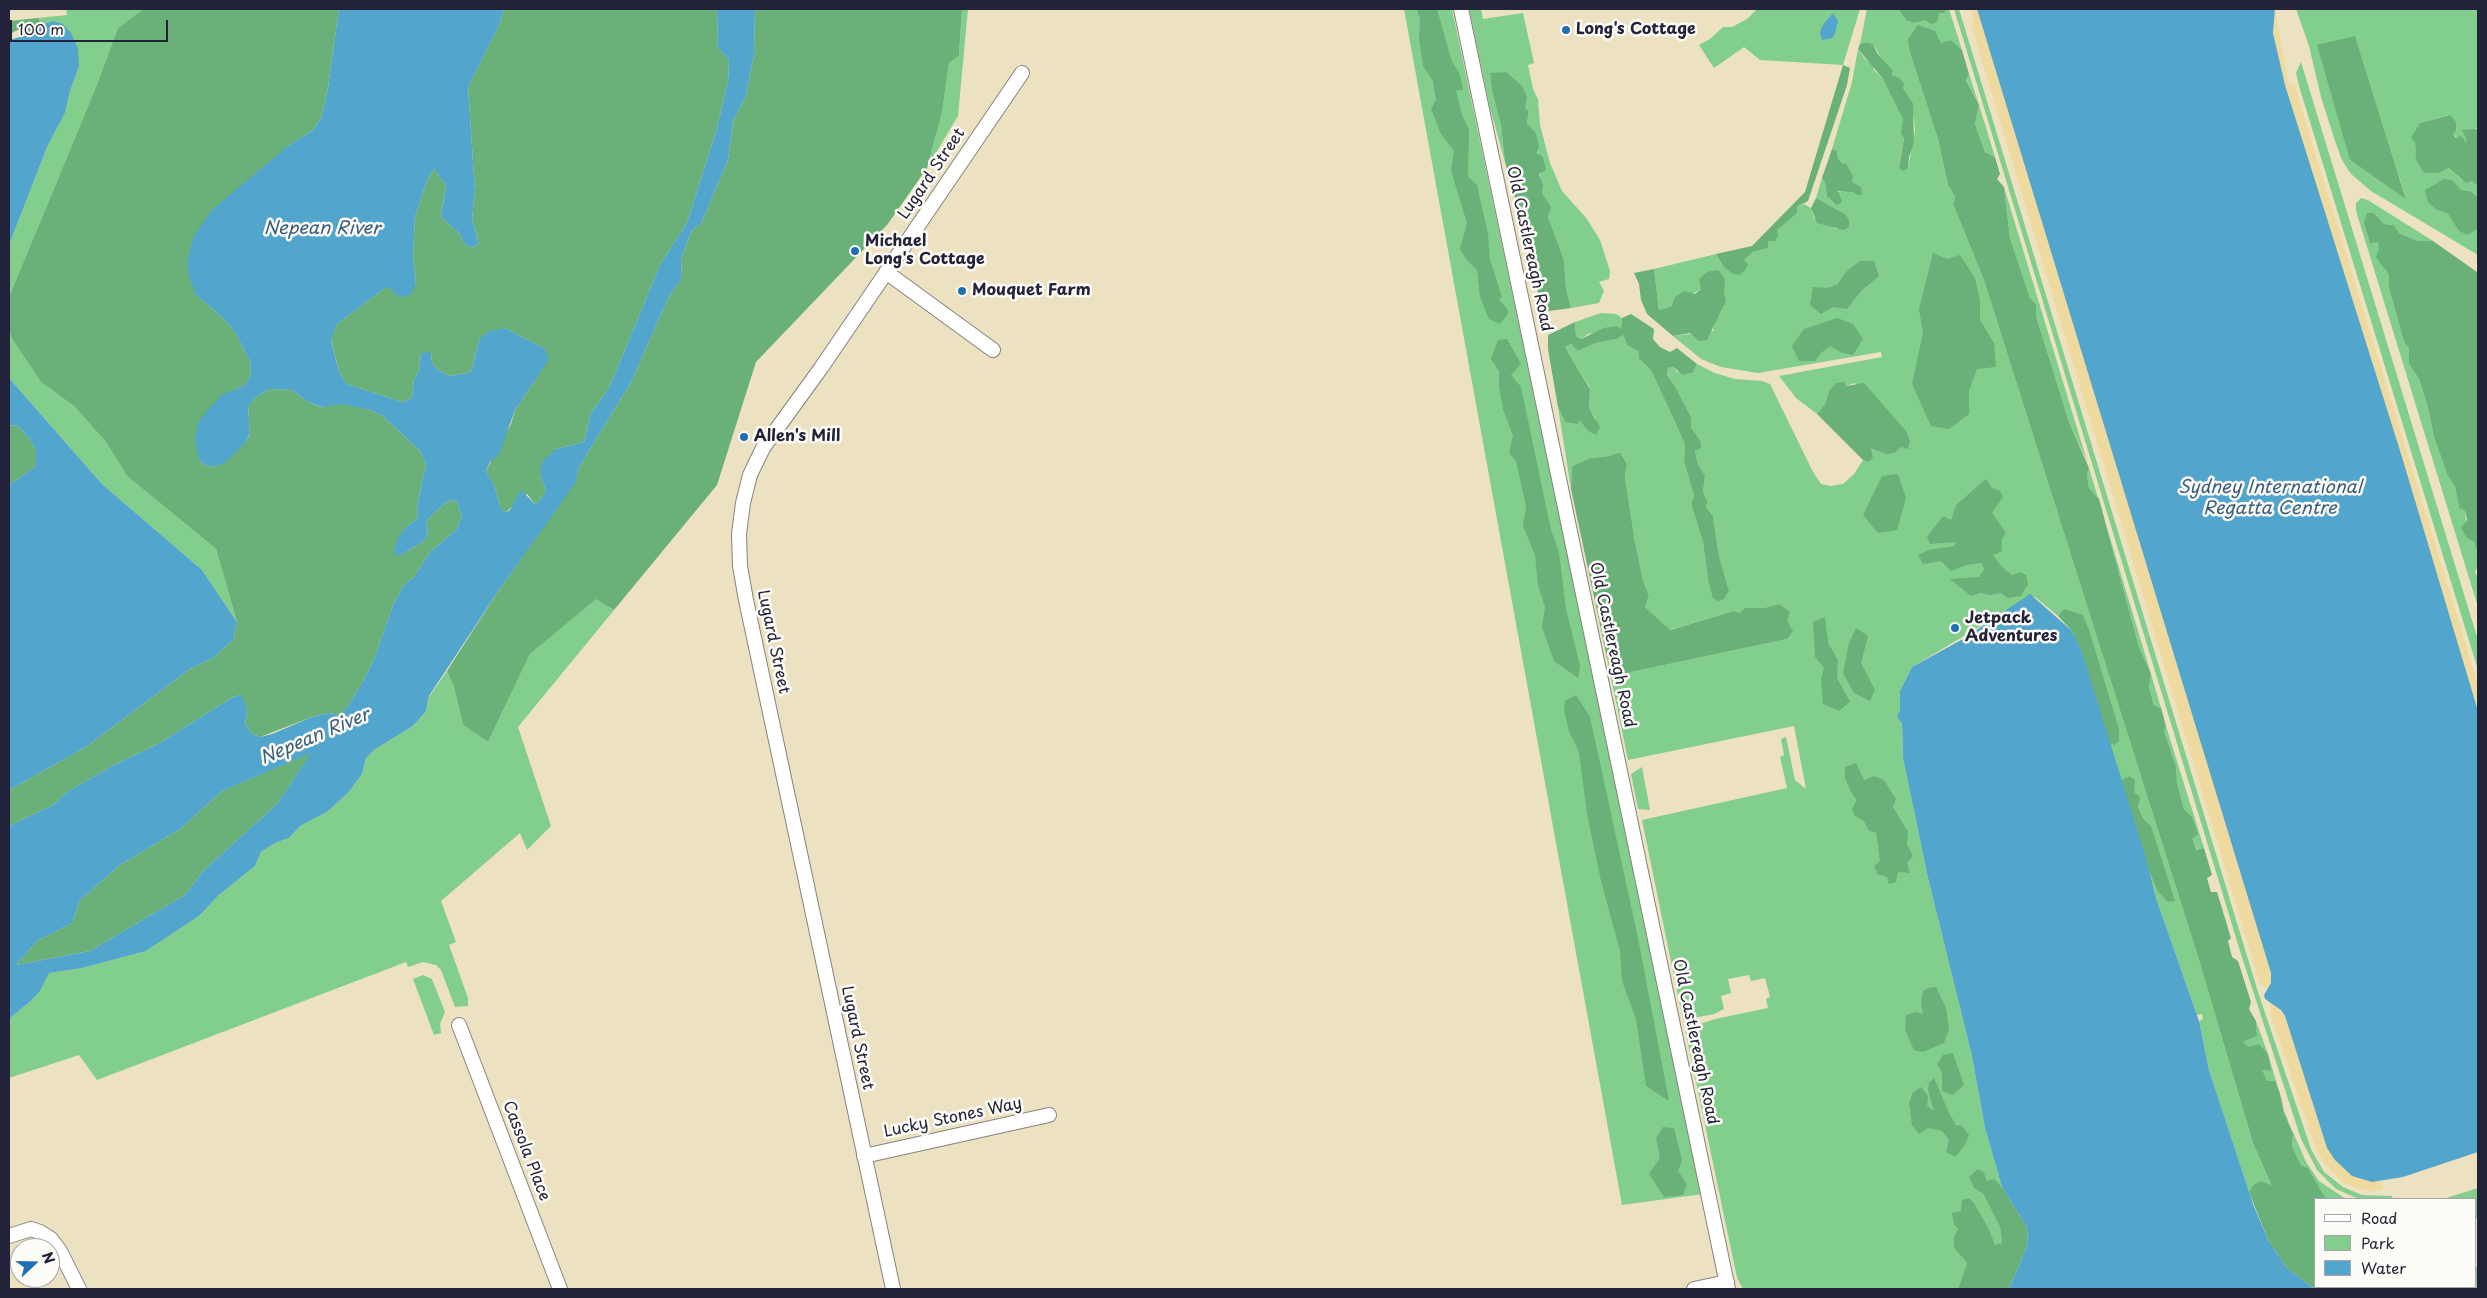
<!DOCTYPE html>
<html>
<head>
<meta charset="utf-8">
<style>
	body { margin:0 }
	#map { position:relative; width:2487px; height:1298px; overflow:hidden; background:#ece2c2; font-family:"Playpen Sans",sans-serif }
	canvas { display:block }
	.frame { position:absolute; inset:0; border:10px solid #22223b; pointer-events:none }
	.legend { position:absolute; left:2314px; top:1198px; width:162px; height:90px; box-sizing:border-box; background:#fdfcf7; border:1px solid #a5a5ac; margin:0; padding:6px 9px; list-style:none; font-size:15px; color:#22223b }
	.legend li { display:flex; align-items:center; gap:10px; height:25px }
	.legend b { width:25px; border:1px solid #a5a5ac }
	.north { position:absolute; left:10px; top:1238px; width:50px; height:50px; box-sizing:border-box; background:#fdfcf7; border:1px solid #a5a5ac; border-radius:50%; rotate:69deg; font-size:14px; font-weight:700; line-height:20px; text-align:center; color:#22223b }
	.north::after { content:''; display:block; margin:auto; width:18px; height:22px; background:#1f6fb2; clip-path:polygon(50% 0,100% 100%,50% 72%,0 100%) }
	.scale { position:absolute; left:10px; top:20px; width:158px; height:22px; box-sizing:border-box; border:2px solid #22223b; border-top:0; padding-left:6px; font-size:15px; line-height:18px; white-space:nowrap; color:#22223b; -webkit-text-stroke:4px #fdfcf7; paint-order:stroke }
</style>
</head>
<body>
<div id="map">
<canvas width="2487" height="1298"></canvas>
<div class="frame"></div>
<ul class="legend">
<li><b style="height:6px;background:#fff"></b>Road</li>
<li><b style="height:14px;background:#82ce8c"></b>Park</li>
<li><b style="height:14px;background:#52a5cd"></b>Water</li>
</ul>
<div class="north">N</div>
<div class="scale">100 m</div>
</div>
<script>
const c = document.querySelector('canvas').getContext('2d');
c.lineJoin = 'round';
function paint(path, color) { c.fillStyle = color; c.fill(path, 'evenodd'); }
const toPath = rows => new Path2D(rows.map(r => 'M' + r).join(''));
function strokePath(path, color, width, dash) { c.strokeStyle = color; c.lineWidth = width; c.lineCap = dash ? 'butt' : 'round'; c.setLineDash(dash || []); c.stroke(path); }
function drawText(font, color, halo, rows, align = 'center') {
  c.font = font + ' "Playpen Sans",sans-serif'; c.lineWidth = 5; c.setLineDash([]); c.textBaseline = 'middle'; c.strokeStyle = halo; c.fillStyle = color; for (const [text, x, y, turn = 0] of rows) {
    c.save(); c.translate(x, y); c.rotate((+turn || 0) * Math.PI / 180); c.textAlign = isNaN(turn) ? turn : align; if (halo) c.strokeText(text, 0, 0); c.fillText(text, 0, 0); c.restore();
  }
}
paint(toPath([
	[66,9,143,9,118,28,96,87,9,297,9,245,48,145,65,113,70,91,79,67,53,21,42,24,38,18,67,15],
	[962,9,968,9,958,116,927,168,942,113,949,63,959,56],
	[1404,9,1452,9,1703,1194,1622,1205],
	[1469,9,1481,9,1483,19,1523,13,1534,63,1528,65,1533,89,1538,99,1540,125,1550,163,1562,191,1587,219,1600,240,1610,271,1609,279,1599,282,1604,291,1599,303,1571,308,1566,289,1564,260,1548,217,1550,207,1542,193,1536,133,1527,123,1529,111,1490,73,1501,125,1505,162,1490,108],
	[1757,9,1860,9,1843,65,1760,60,1744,47,1714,68,1699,45,1710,39,1723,27,1732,27,1747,19],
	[1867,9,1898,9,1907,21,1914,23,1949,9,1962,50,1951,40,1910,53,1938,139,1948,185,1955,197,1953,204,1984,280,2199,960,2253,1143,2271,1186,2260,1181,2253,1185,2249,1192,2209,1070,2199,1021,2203,1019,2202,1014,2197,1015,2156,898,2149,871,2157,890,2151,826,2143,818,2138,807,2139,797,2134,792,2129,776,2121,780,2109,743,2114,745,2064,609,2058,616,2035,597,2025,597,2021,602,1912,667,1900,691,1900,709,1897,717,1902,723,1903,758,1928,878,1972,1056,1985,1128,2002,1187,1994,1180,1974,1188,1983,1194,2000,1227,2002,1243,1995,1246,1990,1231,1969,1198,1961,1211,1954,1248,1967,1263,1958,1289,1743,1289,1737,1278,1685,1029,1715,1019,1768,1008,1766,999,1770,997,1765,978,1751,981,1749,975,1728,979,1731,993,1721,996,1724,1009,1714,1014,1683,1020,1642,820,1787,788,1780,757,1784,755,1781,739,1786,737,1795,780,1806,789,1794,726,1628,760,1607,658,1622,674,1787,639,1787,621,1779,604,1764,608,1745,608,1739,613,1734,611,1669,630,1645,607,1649,596,1643,580,1635,542,1625,477,1627,464,1620,452,1609,456,1590,458,1572,466,1571,489,1558,407,1565,422,1578,419,1587,430,1596,419,1589,408,1590,388,1565,347,1571,344,1578,351,1596,343,1617,339,1623,335,1627,345,1639,352,1639,359,1651,370,1685,444,1684,462,1694,496,1691,504,1703,542,1708,579,1729,591,1719,556,1713,516,1706,507,1708,502,1703,492,1705,476,1698,464,1695,451,1700,440,1691,427,1691,417,1675,386,1667,375,1668,368,1673,367,1677,372,1693,372,1697,364,1715,373,1735,379,1762,381,1770,384,1813,472,1821,484,1831,486,1843,484,1854,474,1863,460,1868,462,1871,447,1896,449,1901,447,1855,383,1829,391,1825,404,1817,414,1796,398,1779,376,1882,357,1881,352,1758,373,1721,367,1701,359,1673,336,1713,331,1715,320,1722,311,1701,289,1672,306,1659,310,1654,269,1716,254,1723,266,1744,260,1753,252,1768,248,1768,241,1797,207,1804,204,1811,208,1814,218,1837,229,1845,214,1816,198,1822,178,1825,182,1827,196,1845,190,1853,192,1858,196,1861,187,1851,182,1846,163,1843,165,1838,159,1837,151,1832,149,1852,82,1858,49,1865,59,1873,65,1874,70,1883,79,1898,105,1903,119,1904,137,1899,167,1908,168,1915,131,1914,118,1912,113,1913,103,1903,88,1891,75,1873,44,1867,42,1860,44],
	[1954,9,1959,9,2258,992,2311,1149,2324,1172,2343,1187,2362,1195,2392,1196,2393,1199,2359,1199,2336,1189,2317,1170,2301,1139,2240,951],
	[2296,9,2478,9,2478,129,2476,128,2465,144,2453,134,2449,115,2420,123,2415,149,2424,173,2439,173,2449,168,2462,180,2472,181,2478,187,2478,197,2470,191,2461,190,2437,210,2448,214,2468,235,2478,229,2478,255,2371,191,2351,174,2342,160,2335,141,2321,97,2309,46],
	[2355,37,2406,198,2350,160],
	[2301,62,2478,640,2478,670,2299,86,2296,73],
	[1969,74,1979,105,1995,157,1985,152,1975,124,1979,105,1966,79],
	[2004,187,2087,461,2069,422,2036,316,2036,304,2030,298,2010,238],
	[2361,198,2368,200,2433,241,2417,241,2399,233,2394,225,2384,224,2374,213,2385,270,2389,275,2389,288,2404,342,2409,347,2409,364,2419,379,2428,408,2434,437,2447,474,2455,487,2459,508,2465,511,2467,538,2474,542,2478,554,2478,566,2475,572,2478,577,2478,607,2356,211,2356,203],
	[1601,313,1616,314,1622,318,1621,329,1588,334,1581,339,1576,336,1575,322],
	[9,330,12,339,41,382,75,407,106,442,127,476,216,549,237,622,202,570,102,484,9,378],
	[2089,468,2151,674,2161,708,2154,705,2149,687,2151,674,2139,647,2099,499,2089,488,2087,474],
	[596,598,614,610,518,727,551,826,527,850,520,833,441,901,456,942,449,945,468,998,468,1006,455,1007,441,970,436,965,423,962,408,967,406,962,97,1080,79,1055,9,1078,9,1019,32,1000,40,991,48,973,82,968,146,951,199,916,219,895,255,866,261,852,275,843,289,838,300,826,327,812,348,793,362,774,366,758,374,750,413,726,426,711,429,697,447,671,454,687,463,725,488,742,530,654],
	[2166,726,2204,848,2198,850,2191,839,2192,817,2184,809,2177,783,2176,766,2164,731],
	[1642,767,1650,810,1638,809,1631,774],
	[423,975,432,979,445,1012,440,1024,441,1033,434,1035,413,979],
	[2256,1021,2268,1054,2280,1094,2287,1118,2306,1162,2319,1181,2346,1199,2326,1199,2308,1168,2301,1165,2292,1146,2293,1134,2275,1082,2267,1081,2261,1070,2271,1071,2243,1042,2257,1035],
	[2478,1188,2478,1218,2476,1219,2476,1199,2443,1199],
	[2476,1267,2478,1267,2478,1289,2323,1289,2324,1287,2476,1287]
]), '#82ce8c');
paint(toPath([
	[143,9,339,9,327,94,321,118,313,130,288,146,196,295,223,318,235,332,250,362,251,374,245,385,234,390,198,457,204,465,213,467,246,442,250,434,248,406,255,398,269,389,292,390,308,402,321,407,342,403,370,410,383,416,420,451,426,464,417,506,418,518,404,529,399,556,424,541,428,533,426,521,445,503,452,500,457,502,462,516,457,529,430,552,414,577,403,586,392,607,375,657,362,683,346,709,339,715,329,713,312,717,260,737,252,734,245,724,247,712,240,695,233,697,158,744,114,765,67,792,53,805,9,826,9,790,86,747,190,669,213,658,233,640,237,622,216,549,127,476,106,442,75,407,41,382,12,339,9,330,9,297,96,87,118,28],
	[504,9,717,9,718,48,729,60,728,81,717,128,687,223,661,263,609,388,591,413,584,442,556,449,540,475,546,491,536,505,527,494,506,512,501,509,494,485,486,471,511,424,515,410,533,383,545,349,505,328,480,338,471,372,451,376,439,371,432,363,431,353,421,354,419,371,414,379,412,398,402,402,347,384,339,372,331,339,337,324,385,288,416,284,413,257,415,217,427,180,434,169,446,185,441,217,459,233,464,243,471,248,479,244,472,219,475,191,468,87,499,25],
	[755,9,962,9,959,56,949,63,942,113,927,168,887,225,756,362,717,485,614,610,596,599,530,654,488,742,463,725,454,687,447,671,499,590,575,482,578,469,631,382,669,296,682,278,681,258,692,230,701,224,728,160,733,121,746,96,754,54],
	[1417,9,1437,9,1451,59,1460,75,1463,90,1456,90,1462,115,1469,129,1468,177,1477,185,1488,234,1490,260,1502,297,1499,299,1509,312,1500,324,1489,319,1480,297,1477,270,1466,259,1460,249,1467,223,1451,171,1454,151,1441,134,1431,109,1436,100,1433,81,1423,66,1419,39,1420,19],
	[1898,9,1946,9,1946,10,1944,13,1939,13,1937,22,1931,24,1925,20,1914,23,1907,21],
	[38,18,42,24,34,27,30,32,17,30,9,35,9,21],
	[1918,25,1935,31,1941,43,1951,40,1962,50,1969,74,1966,80,1979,105,1975,124,1985,152,1995,157,2000,174,1997,179,2004,187,2010,238,2030,298,2036,304,2036,316,2069,422,2089,468,2087,474,2089,488,2099,499,2139,647,2151,674,2149,687,2154,705,2161,708,2166,726,2164,731,2176,766,2177,783,2184,809,2192,817,2198,834,2192,839,2197,850,2204,848,2212,875,2207,878,2211,892,2217,892,2231,938,2228,941,2232,957,2238,961,2251,1002,2249,1009,2256,1021,2257,1036,2243,1042,2249,1047,2259,1044,2268,1054,2271,1071,2262,1070,2267,1081,2275,1081,2280,1094,2284,1112,2293,1134,2292,1146,2301,1165,2308,1168,2326,1199,2316,1199,2316,1287,2324,1287,2323,1289,2313,1288,2287,1268,2268,1240,2249,1192,2253,1185,2260,1181,2271,1185,2253,1143,2199,960,1984,280,1953,204,1955,197,1948,185,1938,139,1910,53,1908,39],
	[2355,36,2406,199,2350,160,2317,45],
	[1867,42,1873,44,1877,53,1893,71,1891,75,1899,78,1904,83,1903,88,1913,103,1914,143,1909,157,1908,168,1903,171,1899,168,1904,138,1901,133,1903,119,1883,79,1858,49,1860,44],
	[1843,65,1850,68,1847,85,1808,201,1797,207,1797,213,1777,230,1778,236,1775,241,1768,241,1768,248,1753,252,1744,260,1748,264,1745,270,1740,275,1733,274,1723,266,1716,254,1752,246,1805,192],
	[1506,72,1522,86,1527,97,1525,107,1529,111,1527,123,1536,133,1539,147,1537,153,1543,157,1546,170,1539,174,1543,185,1542,193,1551,207,1548,217,1564,260,1566,289,1571,308,1549,311,1543,308,1539,297,1520,216,1505,162,1501,125,1492,90,1490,73],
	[2450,115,2456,122,2456,130,2453,134,2456,138,2460,136,2464,139,2465,143,2467,140,2462,130,2478,129,2478,187,2472,181,2466,183,2449,168,2439,173,2424,173,2416,160,2415,142,2411,138,2420,123],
	[1832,149,1837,151,1838,159,1843,164,1846,163,1853,176,1852,182,1861,187,1862,194,1858,196,1853,192,1838,191,1842,202,1837,205,1827,196,1825,182,1822,178],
	[2444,179,2452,180,2461,190,2470,191,2478,197,2478,229,2468,235,2459,231,2448,214,2437,210,2428,202,2425,190],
	[1816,198,1845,214,1849,220,1849,227,1844,230,1817,223,1811,208],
	[2367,213,2374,213,2384,224,2394,225,2399,233,2417,241,2433,241,2477,272,2478,554,2474,542,2467,538,2461,528,2467,520,2465,511,2459,508,2455,487,2447,474,2434,437,2428,408,2419,379,2409,364,2409,348,2404,342,2389,288,2389,275,2376,257,2379,248,2378,242,2370,243,2364,222],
	[1933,253,1947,259,1960,255,1975,278,1980,301,1980,320,1994,343,1996,367,1977,369,1969,391,1969,414,1949,429,1931,426,1912,384,1923,333,1919,309],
	[1860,261,1874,261,1879,276,1861,291,1847,309,1833,307,1821,314,1810,305,1813,287,1827,288,1837,285,1847,271],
	[1654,269,1659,310,1672,306,1675,297,1684,291,1695,294,1701,289,1699,279,1707,272,1718,270,1725,279,1724,292,1726,301,1707,340,1699,341,1690,333,1673,336,1647,314,1641,300,1639,284,1634,273],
	[1631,314,1654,329,1653,339,1660,347,1670,352,1677,348,1697,364,1693,372,1683,375,1673,367,1668,368,1667,375,1675,386,1691,417,1691,427,1700,440,1701,448,1695,451,1698,464,1705,476,1703,492,1708,502,1706,507,1713,516,1719,556,1729,591,1724,599,1718,601,1713,598,1708,579,1703,542,1691,504,1694,496,1684,462,1685,444,1651,370,1639,359,1639,352,1627,345,1623,335,1617,339,1596,343,1578,351,1571,344,1565,347,1590,389,1589,408,1600,427,1596,435,1587,430,1579,420,1578,424,1565,422,1558,407,1548,349,1548,335,1575,322,1576,336,1581,339,1604,328,1617,326,1621,329,1622,318],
	[1837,318,1853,324,1863,339,1853,355,1840,352,1830,346,1821,353,1815,361,1799,361,1792,346,1804,329],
	[1507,339,1521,364,1511,375,1521,387,1551,530,1559,552,1566,609,1580,666,1578,678,1554,661,1542,627,1545,607,1538,585,1535,555,1523,526,1526,506,1516,461,1509,453,1513,436,1503,409,1499,387,1499,371,1491,359,1498,340],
	[1844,382,1846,386,1864,383,1906,431,1910,441,1908,449,1901,447,1894,453,1886,454,1871,448,1873,458,1868,462,1863,460,1817,414,1825,404,1829,391,1836,383],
	[9,425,18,426,29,438,36,450,36,466,9,485],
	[1620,452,1627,464,1625,477,1635,542,1643,580,1649,596,1645,607,1670,630,1734,611,1739,613,1745,608,1764,608,1779,604,1790,612,1787,621,1793,631,1787,639,1622,674,1607,658,1571,489,1572,466,1590,458,1609,456],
	[1898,474,1906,498,1897,530,1878,533,1863,515,1882,476],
	[1986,479,1992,488,2000,491,2003,497,1992,513,2006,533,2002,539,2002,551,1993,555,2001,566,2012,575,2020,572,2026,575,2028,584,2021,596,2008,598,2001,593,1990,595,1981,593,1971,596,1950,579,1979,577,1984,570,1982,563,1966,565,1951,571,1941,561,1923,564,1918,555,1929,550,1954,546,1956,542,1930,544,1927,537,1943,516,1951,520,1956,505],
	[2064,609,2083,615,2089,630,2119,729,2119,741,2114,745,2109,743,2081,649,2071,630,2058,616],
	[1825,617,1828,643,1838,660,1837,678,1850,702,1839,711,1823,704,1821,678,1824,668,1815,657,1813,622],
	[1856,628,1868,636,1861,663,1875,690,1870,701,1854,693,1843,673,1849,643],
	[1576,695,1590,717,1638,938,1669,1101,1646,1086,1636,1019,1622,981,1620,951,1601,881,1587,814,1579,752,1569,731,1564,710,1565,701],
	[312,752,277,804,204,870,185,895,90,951,16,965,37,941,72,923,80,900,120,865,180,829,222,791],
	[1856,763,1864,780,1874,776,1884,780,1896,799,1893,807,1908,832,1907,845,1913,856,1907,863,1910,873,1898,872,1896,882,1889,884,1887,877,1877,874,1874,866,1880,861,1876,832,1869,831,1864,821,1855,816,1852,809,1857,800,1851,792,1845,778,1845,767],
	[2129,776,2135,780,2134,792,2140,797,2138,807,2143,818,2151,826,2175,901,2168,902,2157,890,2149,871,2121,780],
	[1936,987,1946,1008,1949,1029,1944,1043,1923,1052,1914,1050,1905,1030,1906,1015,1916,1012,1923,1014,1921,1003,1923,991,1928,988],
	[1953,1053,1964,1085,1953,1095,1942,1091,1942,1072,1937,1064,1943,1055],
	[1934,1078,1949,1113,1956,1125,1962,1126,1969,1135,1965,1145,1955,1157,1946,1152,1949,1140,1942,1131,1928,1128,1919,1134,1912,1125,1909,1103,1913,1092,1921,1087,1928,1096,1927,1106,1934,1111,1928,1090,1929,1083],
	[1663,1127,1674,1128,1682,1160,1678,1171,1687,1184,1683,1195,1664,1197,1649,1174,1660,1158,1656,1138],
	[1978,1169,1984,1172,1986,1181,1994,1179,2002,1187,2028,1229,2027,1247,2009,1289,1958,1289,1967,1263,1954,1248,1954,1237,1958,1229,1954,1224,1952,1213,1961,1211,1962,1200,1969,1198,1974,1203,1990,1231,1995,1245,2002,1243,2000,1227,1983,1194,1974,1188,1969,1177]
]), '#69b178');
paint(toPath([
	[1971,9,1977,9,2271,973,2271,983,2267,989,2260,984,1971,25,1974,19],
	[2275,9,2289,85,2294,84,2478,684,2478,711,2402,457,2285,85,2273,33],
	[2271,1002,2285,1016,2327,1148,2344,1170,2372,1182,2381,1181,2383,1188,2371,1192,2352,1186,2340,1180,2324,1163,2316,1149,2270,1013]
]), '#eeda9e');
paint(toPath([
	[339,9,504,9,499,25,468,87,475,191,472,219,479,244,471,248,464,243,459,233,441,217,446,185,434,169,427,180,415,217,413,257,416,284,411,294,404,297,396,295,390,288,385,288,337,324,331,340,339,372,347,384,402,402,412,398,414,379,419,371,421,354,427,351,431,353,432,363,439,371,451,376,471,372,480,338,490,331,505,328,545,349,549,359,515,410,499,455,490,462,486,471,494,485,501,509,506,512,510,510,521,490,536,505,546,491,540,475,542,462,556,449,584,442,591,413,609,388,661,263,687,223,717,128,728,81,729,60,718,48,717,9,755,9,754,54,746,96,733,121,728,160,701,224,692,230,681,258,682,278,669,296,631,382,578,469,576,482,499,590,429,696,426,711,413,726,374,750,366,758,362,774,348,793,327,812,300,826,289,838,275,843,261,852,255,866,219,895,199,916,146,951,82,968,49,973,40,991,32,1000,9,1019,9,826,53,805,67,792,114,765,158,744,233,697,240,695,244,699,247,712,245,724,252,734,260,737,272,734,312,717,329,713,339,715,346,709,362,683,375,657,392,607,403,586,414,577,430,552,457,529,462,516,457,502,452,500,445,503,426,521,428,533,424,541,399,556,394,553,397,540,404,529,418,518,417,506,426,464,420,451,383,416,370,410,342,404,322,407,308,402,292,390,269,389,255,398,248,407,250,433,246,442,225,463,213,467,204,465,198,457,195,441,198,422,220,396,245,385,251,374,250,362,235,332,223,318,196,295,189,276,187,262,194,235,212,210,288,146,313,130,321,118,327,94],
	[311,753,277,804,204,870,185,895,90,951,16,965,37,941,72,923,80,900,120,865,180,829,222,791],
	[1977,9,2275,9,2273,33,2285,85,2402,457,2478,711,2478,1152,2403,1177,2372,1182,2352,1176,2335,1160,2327,1148,2285,1016,2281,1010,2265,999,2264,995,2271,983,2271,973],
	[1833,13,1838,21,1835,34,1832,38,1822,40,1820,32,1823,25],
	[53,21,63,24,71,33,78,48,79,67,70,91,65,113,48,145,9,245,9,40,27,35,34,27],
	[9,378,102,484,202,570,237,622,233,640,213,658,190,669,86,747,9,790,9,485,36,466,36,450,29,438,18,426,9,425],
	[2030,594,2071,630,2081,649,2146,858,2156,898,2199,1021,2209,1070,2253,1204,2268,1240,2287,1268,2313,1288,2319,1289,2009,1289,2027,1247,2028,1229,2002,1187,1985,1128,1972,1056,1928,878,1903,758,1902,723,1897,717,1900,709,1900,691,1912,667,1963,639]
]), '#52a5cd');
const minor = toPath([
	[1461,9,1728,1289],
	[886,272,993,350],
	[459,1025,560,1289],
	[864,1156,1049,1115],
	[9,1236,31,1229,40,1232,51,1239,60,1251,79,1289],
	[893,1289,746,600,740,566,739,534,743,503,750,475,763,448,821,368,1022,73],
	[1694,1289,1727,1282]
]);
strokePath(minor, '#87827e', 16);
strokePath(minor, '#fff', 14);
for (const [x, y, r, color] of [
	[1566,30,5,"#1f6fb2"],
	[855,251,5,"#1f6fb2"],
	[962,291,5,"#1f6fb2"],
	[744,437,5,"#1f6fb2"],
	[1955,628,5,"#1f6fb2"]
]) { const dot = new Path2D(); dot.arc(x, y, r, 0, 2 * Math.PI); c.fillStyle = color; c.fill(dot); strokePath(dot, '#fdfcf7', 2); }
drawText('bold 16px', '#22223b', '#fdfcf7', [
	["Long's Cottage",1576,30],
	["Michael",865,242],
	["Long's Cottage",865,260],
	["Mouquet Farm",972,291],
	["Allen's Mill",754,437],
	["Jetpack",1965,619],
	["Adventures",1965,637]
], 'left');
drawText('16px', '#22223b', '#fdfcf7', [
	["Lugard Street",932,174,-56],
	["Old Castlereagh Road",1529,249,78],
	["Lugard Street",773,642,78],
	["Old Castlereagh Road",1612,645,78],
	["Lugard Street",857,1038,78],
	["Old Castlereagh Road",1695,1042,78],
	["Lucky Stones Way",953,1118,-12],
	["Cassola Place",526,1151,69]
]);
drawText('italic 18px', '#385d7d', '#fdfcf7', [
	["Nepean River",322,229],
	["Sydney International",2270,488],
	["Regatta Centre",2270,509],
	["Nepean River",315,737,-23]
]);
</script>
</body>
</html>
